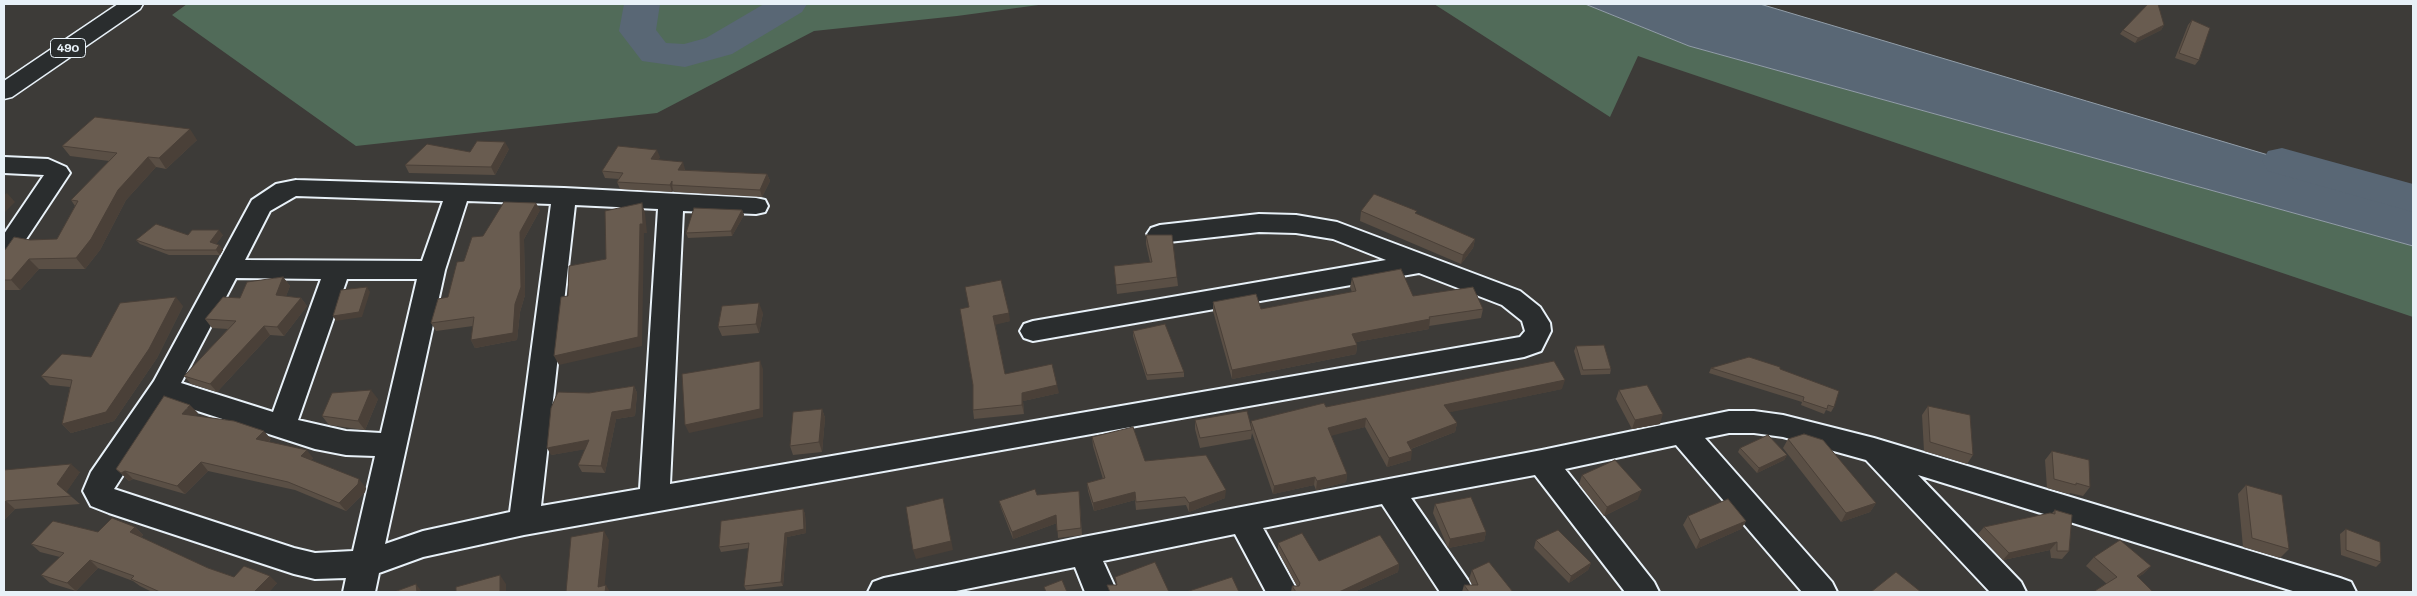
<!DOCTYPE html>
<html>
<head>
<meta charset="utf-8">
<style>
	body { margin:0 }
	#map { position:relative; width:2417px; height:596px; overflow:hidden; background:#3d3b38; font-family:Mali,sans-serif }
	canvas { display:block }
	.frame { position:absolute; inset:0; border:5px solid #e8f1f8; pointer-events:none }
</style>
</head>
<body>
<div id="map">
<canvas width="2417" height="596"></canvas>
<div class="frame"></div>
</div>
<script>
const c = document.querySelector('canvas').getContext('2d');
c.lineJoin = 'round';
function paint(path, color) { c.fillStyle = color; c.fill(path, 'evenodd'); }
const toPath = rows => new Path2D(rows.map(r => 'M' + r).join(''));
function strokePath(path, color, width, dash) { c.strokeStyle = color; c.lineWidth = width; c.lineCap = dash ? 'butt' : 'round'; c.setLineDash(dash || []); c.stroke(path); }
function drawText(font, color, halo, rows, align = 'center') {
  c.font = font + ' Mali,sans-serif'; c.lineWidth = 5; c.setLineDash([]); c.textBaseline = 'middle'; c.strokeStyle = halo; c.fillStyle = color; for (const [text, x, y, turn = 0] of rows) {
    c.save(); c.translate(x, y); c.rotate((+turn || 0) * Math.PI / 180); c.textAlign = isNaN(turn) ? turn : align; if (halo) c.strokeText(text, 0, 0); c.fillText(text, 0, 0); c.restore();
  }
}
paint(toPath([
	[187,4,1046,4,957,16,814,31,657,113,356,146,172,15],
	[1434,4,1585,4,1689,46,2413,246,2413,317,1638,56,1610,117]
]), '#516b59');
const water = toPath([
	[1585,4,1760,4,2413,198,2413,246,1689,46,1585,4]
]);
paint(water, '#596775');
strokePath(water, '#929ea9', 1);
paint(toPath([
	[624,4,660,4,656,30,666,43,684,44,706,38,764,4,807,4,802,12,732,54,685,67,642,61,619,31,624,4],
	[2282,148,2413,184,2413,212,2268,171,2262,161,2268,151,2282,148]
]), '#596775');
const minor = toPath([
	[4,157,48,159,66,167,70,173,13,259,4,262,4,234,44,175,4,173,4,157],
	[296,180,564,188,756,198,765,200,768,206,765,212,756,214,683,211,670,484,1520,337,1525,331,1522,321,1502,305,1419,273,1033,341,1024,338,1020,331,1024,324,1033,321,1386,260,1333,239,1296,233,1259,232,1160,243,1151,240,1147,234,1151,228,1160,225,1259,214,1296,215,1337,222,1520,291,1540,307,1550,323,1551,331,1541,351,1524,357,524,535,423,557,379,573,375,592,343,592,346,578,315,579,294,574,109,513,91,506,83,491,91,472,154,381,252,200,276,184,296,180],
	[296,196,443,201,422,261,245,260,270,211,296,196],
	[467,201,551,204,510,512,423,531,385,544,445,270,467,201],
	[575,205,658,209,640,489,541,506,575,205],
	[236,278,321,279,273,412,181,383,236,278],
	[347,279,417,279,381,433,346,431,298,420,347,279],
	[170,402,315,449,346,455,375,456,353,551,315,553,294,548,114,489,170,402],
	[1729,411,1754,411,1783,415,1874,438,2340,578,2351,582,2356,592,2296,592,1918,475,2021,582,2026,592,1990,592,1866,460,1783,437,1754,433,1729,433,1705,438,1832,582,1837,592,1802,592,1676,445,1565,469,1654,582,1659,592,1625,592,1535,475,1411,498,1469,582,1474,592,1440,592,1382,504,1263,528,1298,592,1266,592,1235,534,1103,561,1117,592,1085,592,1075,567,951,592,868,592,873,582,884,578,1083,537,1542,450,1729,411]
]);
const primary = toPath([
	[118,4,143,4,140,9,12,97,4,99,4,81,118,4]
]);
strokePath(minor, '#e8f1f8', 4);
strokePath(primary, '#e8f1f8', 3);
paint(minor, '#2a2d2e');
paint(primary, '#2a2d2e');
paint(toPath([
	[2192,20,2199,60,2195,65,2175,58,2188,25],
	[2164,25,2161,30,2135,43,2120,34,2123,30],
	[197,140,166,169,156,167,126,200,100,250,85,269,39,269,20,290,4,290,4,250,30,240,57,239,75,206,71,200,109,161,70,156,62,146],
	[509,149,495,175,409,173,405,165,470,152],
	[660,157,658,160,685,169,685,170,767,174,770,181,762,197,674,192,673,190,672,192,620,189,617,182,619,179,605,178,602,171],
	[540,210,524,239,525,295,520,312,517,340,475,348,471,340,473,326,436,331,431,323,448,297,464,261,483,236],
	[742,210,744,215,732,236,688,238,686,233],
	[1361,211,1417,214,1475,239,1473,248,1461,264,1360,221],
	[188,235,223,235,216,244,219,245,223,250,220,255,169,255,140,244,136,240],
	[1146,235,1177,277,1178,286,1117,294,1114,266,1150,262,1146,244],
	[283,277,290,286,286,296,301,298,307,306,284,336,270,335,217,392,191,384,184,376,228,329,212,328,205,319],
	[1352,278,1413,296,1483,309,1481,318,1429,326,1429,329,1356,342,1357,345,1356,354,1232,379,1213,311,1213,302,1261,309,1352,292,1350,287],
	[183,306,157,358,114,421,71,433,62,424,70,387,50,385,41,376,91,357],
	[960,309,1010,321,995,324,1005,374,1059,393,1023,401,1024,414,974,419,973,410,973,385],
	[763,313,759,333,722,336,718,327],
	[1133,331,1184,372,1184,377,1147,380,1133,336],
	[1576,346,1611,369,1610,374,1581,375,1574,351],
	[1711,368,1780,369,1834,407,1831,412,1826,410,1824,414,1801,405,1802,402,1709,373],
	[634,386,637,393,635,416,616,419,605,473,582,472,578,465,585,449,551,455,589,393],
	[1562,389,1449,412,1457,423,1455,432,1411,449,1411,460,1387,467,1365,427,1331,435,1347,474,1346,482,1316,490,1314,485,1273,494,1252,433,1251,439,1200,448,1195,429,1195,420,1251,426,1251,421,1326,407],
	[1619,390,1660,424,1632,429,1616,399],
	[378,399,365,430,329,425,322,416],
	[1928,406,1973,455,1967,464,1924,451,1922,415],
	[822,409,825,418,822,452,793,455,790,446],
	[198,413,195,416,271,439,269,442,313,458,311,460,366,488,365,492,346,511,295,490,208,471,185,494,133,479,129,481,116,469],
	[1092,437,1145,461,1225,498,1189,512,1186,505,1136,510,1135,500,1094,511,1088,491,1087,483,1103,479,1093,446],
	[1788,439,1876,503,1870,512,1841,522,1783,448],
	[1740,448,1787,455,1784,460,1757,473,1738,452],
	[2052,451,2090,487,2083,496,2070,493,2069,494,2047,488,2045,460],
	[4,470,80,472,66,492,80,504,15,509,4,520],
	[1582,475,1638,499,1604,516,1579,484],
	[2246,485,2289,549,2280,558,2243,547,2238,494],
	[1079,491,1082,535,1058,538,1057,523,1013,539,1001,508,999,501],
	[1435,504,1486,532,1484,541,1448,548,1433,513],
	[803,509,805,514,806,533,787,537,783,586,746,590,744,586,749,548,721,552,719,547],
	[2055,510,2069,551,2062,559,2051,558,2050,550,2003,560,1978,534,1984,527,2052,513],
	[1688,516,1746,521,1741,529,1696,549,1683,525],
	[135,527,143,535,141,537,208,568,234,577,277,583,269,592,152,592,140,586,133,581,98,568,76,591,50,583,41,575,60,557,40,552,31,544,98,532],
	[2346,529,2381,562,2376,567,2341,555,2340,534],
	[1536,540,1591,563,1588,570,1569,583,1534,548],
	[1278,543,1319,561,1399,564,1398,572,1354,592,1291,592,1292,586,1297,586,1278,551],
	[2094,557,2151,566,2143,574,2138,577,2107,584,2086,566],
	[1472,570,1513,592,1462,592,1464,585,1472,585,1469,579]
]), '#5a4f45');
paint(toPath([
	[2164,25,2161,30,2135,43,2138,38],
	[190,129,197,140,166,169,159,158],
	[505,142,509,149,495,175,491,167],
	[657,150,660,157,654,166,651,159],
	[148,157,156,167,126,200,100,250,85,269,76,258,118,190],
	[683,162,685,169,681,176,678,170],
	[767,174,770,181,762,197,760,190],
	[672,181,672,185,673,190,672,192,670,185],
	[7,193,15,202,4,213,4,195],
	[536,203,540,210,524,239,525,295,520,312,517,340,475,348,471,340,520,232],
	[642,203,645,213,647,233,644,233,642,346,559,365,554,356,640,224],
	[742,210,744,215,732,236,731,231],
	[219,230,223,235,214,247,210,242],
	[1475,239,1473,248,1461,264,1463,255],
	[219,245,223,250,220,255,216,250],
	[29,259,39,269,20,290,11,280],
	[283,277,290,286,283,304,276,295],
	[367,287,370,292,362,317,336,321,333,316],
	[176,297,183,306,157,358,114,421,71,433,62,424],
	[301,298,307,306,284,336,277,327],
	[759,303,763,313,759,333,756,324],
	[1009,313,1010,321,995,325,993,316],
	[1430,319,1429,329,1351,343,1352,334],
	[264,326,270,335,217,392,210,384],
	[1357,345,1356,354,1232,379,1232,370],
	[760,361,763,369,763,417,689,433,685,425],
	[1565,380,1562,389,1442,414,1444,405],
	[1057,385,1059,393,1023,401,1024,414,1022,405,1022,393],
	[634,386,637,393,635,416,616,419,605,473,601,466,612,412],
	[371,390,378,399,365,430,358,421],
	[190,405,198,413,189,422,182,414],
	[822,409,825,418,822,452,819,442],
	[1663,414,1660,424,1632,429,1635,420],
	[1366,418,1365,427,1327,437,1328,428],
	[1457,423,1455,432,1405,451,1407,442],
	[264,431,271,439,263,447,256,439],
	[589,440,593,448,551,455,547,448],
	[307,450,313,458,308,465,301,456],
	[1412,451,1411,460,1387,467,1389,458],
	[1787,455,1784,460,1757,473,1759,468],
	[201,462,208,471,185,494,177,486],
	[71,464,80,472,66,493,57,484],
	[125,471,133,479,129,481,121,473],
	[1347,474,1346,482,1316,490,1317,481],
	[1315,477,1314,485,1273,494,1274,486],
	[359,479,366,488,365,492,346,511,339,503],
	[1226,490,1225,498,1189,512,1189,503],
	[1642,490,1638,499,1604,516,1607,507],
	[1135,492,1135,500,1094,511,1093,503],
	[943,498,953,550,916,559,913,550],
	[6,501,15,509,4,520,4,503],
	[1876,503,1870,512,1841,522,1846,513],
	[803,509,805,514,806,533,787,537,783,586,781,582,785,533],
	[1056,515,1057,523,1013,539,1012,532],
	[1746,521,1741,529,1696,549,1700,540],
	[135,527,143,535,138,539,130,532],
	[604,531,609,540,604,592,598,587],
	[1486,532,1484,541,1448,548,1450,539],
	[2057,542,2050,550,2003,560,2009,553],
	[90,560,98,568,76,591,67,583],
	[1591,563,1588,570,1569,583,1571,576],
	[1399,564,1398,572,1354,592,1339,592],
	[2151,566,2143,574,2128,584,2137,576],
	[500,575,506,584,506,592,500,592],
	[270,576,277,583,269,592,254,592],
	[416,584,422,592,417,592],
	[606,585,610,592,605,592]
]), '#4a4038');
const building = toPath([
	[2148,4,2158,4,2164,25,2138,38,2123,30,2148,4],
	[2192,20,2210,28,2199,60,2179,53,2192,20],
	[95,117,190,129,159,158,148,157,118,190,91,239,76,258,29,259,11,280,4,280,4,250,5,250,14,237,30,240,57,239,78,201,71,200,117,153,62,146,95,117],
	[477,141,505,142,491,167,405,165,427,144,470,152,477,141],
	[618,146,657,150,651,159,683,162,678,170,767,174,760,190,672,185,672,181,670,185,617,182,623,173,602,171,618,146],
	[1374,194,1417,211,1415,213,1475,239,1463,255,1361,211,1374,194],
	[504,202,536,203,520,232,521,287,515,304,513,333,471,340,474,317,431,323,438,299,448,297,457,262,464,261,472,237,483,236,504,202],
	[642,203,643,224,640,224,638,337,554,356,561,297,568,296,569,266,606,259,605,211,642,203],
	[694,208,742,210,731,231,686,233,694,208],
	[156,224,188,235,192,230,219,230,210,242,219,245,216,250,165,250,136,240,156,224],
	[1146,235,1172,235,1177,277,1116,285,1114,266,1152,262,1146,235],
	[1401,269,1413,296,1473,287,1483,309,1429,317,1430,319,1352,334,1357,345,1232,370,1213,302,1256,294,1261,309,1356,291,1352,278,1401,269],
	[283,277,276,295,301,298,277,327,264,326,210,384,184,376,236,321,205,319,223,297,240,298,247,282,283,277],
	[1001,280,1009,313,993,316,1005,374,1052,364,1057,385,1022,393,1022,405,973,410,973,385,960,309,969,307,965,287,1001,280],
	[367,287,359,312,333,316,341,290,367,287],
	[176,297,149,349,106,412,62,424,72,380,41,376,62,354,91,357,120,303,176,297],
	[759,303,756,324,718,327,722,306,759,303],
	[1165,324,1184,372,1147,375,1133,331,1165,324],
	[1604,345,1611,369,1583,370,1576,346,1604,345],
	[1749,357,1780,367,1780,369,1839,391,1834,407,1828,405,1827,409,1803,401,1804,397,1711,368,1749,357],
	[760,361,760,409,685,425,682,374,760,361],
	[1554,361,1565,380,1444,405,1457,423,1407,442,1412,451,1389,458,1366,418,1328,428,1347,474,1317,481,1315,477,1274,486,1251,421,1324,403,1326,407,1554,361],
	[1647,385,1663,414,1635,420,1619,390,1647,385],
	[634,386,631,409,612,412,601,466,578,465,589,440,547,448,551,408,558,392,589,393,634,386],
	[371,390,358,421,322,416,332,393,371,390],
	[164,396,190,405,182,414,234,421,264,431,256,439,307,450,301,456,359,479,358,484,339,503,288,482,201,462,177,486,125,471,121,473,116,469,164,396],
	[1928,406,1970,415,1973,455,1930,442,1928,406],
	[822,409,819,442,790,446,793,412,822,409],
	[1247,411,1252,430,1200,438,1195,420,1247,411],
	[1133,427,1145,461,1206,455,1226,490,1189,503,1185,497,1136,502,1135,492,1093,503,1087,483,1105,478,1092,437,1133,427],
	[1804,434,1823,440,1876,503,1846,513,1788,439,1804,434],
	[1768,435,1787,455,1759,468,1740,448,1768,435],
	[2052,451,2089,460,2090,487,2076,483,2076,485,2054,479,2052,451],
	[1615,460,1642,490,1607,507,1582,475,1615,460],
	[71,464,57,484,71,496,6,501,4,503,4,470,71,464],
	[2246,485,2282,495,2289,549,2252,538,2246,485],
	[1035,489,1037,495,1079,491,1081,528,1057,531,1056,515,1012,532,999,501,1035,489],
	[1471,497,1486,532,1450,539,1435,504,1471,497],
	[943,498,951,541,913,550,906,507,943,498],
	[1728,499,1746,521,1700,540,1688,516,1728,499],
	[803,509,804,529,785,533,781,582,744,586,749,543,719,547,721,521,803,509],
	[2055,510,2072,515,2069,551,2057,551,2057,542,2009,553,1984,527,2050,513,2055,514,2055,510],
	[112,518,135,527,130,532,208,568,234,577,244,566,270,576,254,592,160,592,131,579,134,576,90,560,67,583,41,575,64,553,31,544,53,521,98,532,112,518],
	[2346,529,2380,542,2381,562,2346,550,2346,529],
	[1558,530,1591,563,1571,576,1536,540,1558,530],
	[604,531,598,587,606,585,605,592,566,592,571,537,604,531],
	[1302,533,1319,561,1380,535,1399,564,1339,592,1296,592,1292,586,1299,586,1300,583,1278,543,1302,533],
	[2120,540,2151,566,2137,576,2153,592,2093,592,2117,577,2094,557,2120,540],
	[1155,562,1169,592,1110,592,1107,585,1117,585,1115,577,1155,562],
	[1489,562,1513,592,1469,592,1464,585,1478,585,1472,570,1489,562],
	[1896,572,1921,592,1871,592,1896,572],
	[500,575,500,592,456,592,456,587,500,575],
	[1232,577,1239,592,1186,592,1232,577],
	[1062,580,1067,592,1046,592,1044,587,1062,580],
	[416,584,417,592,394,592,416,584]
]);
paint(building, '#695c50');
strokePath(building, '#4a4038', 1);
for (const [x, y, w] of [
	[68,48,35]
]) { const box = new Path2D(); box.roundRect(x - w / 2, y - 9.5, w, 19, 4); c.fillStyle = '#2a2d2e'; c.fill(box); strokePath(box, '#e8f1f8', 1); }
drawText('bold 12px', '#e8f1f8', null, [
	["490",68,48]
]);
</script>
</body>
</html>
